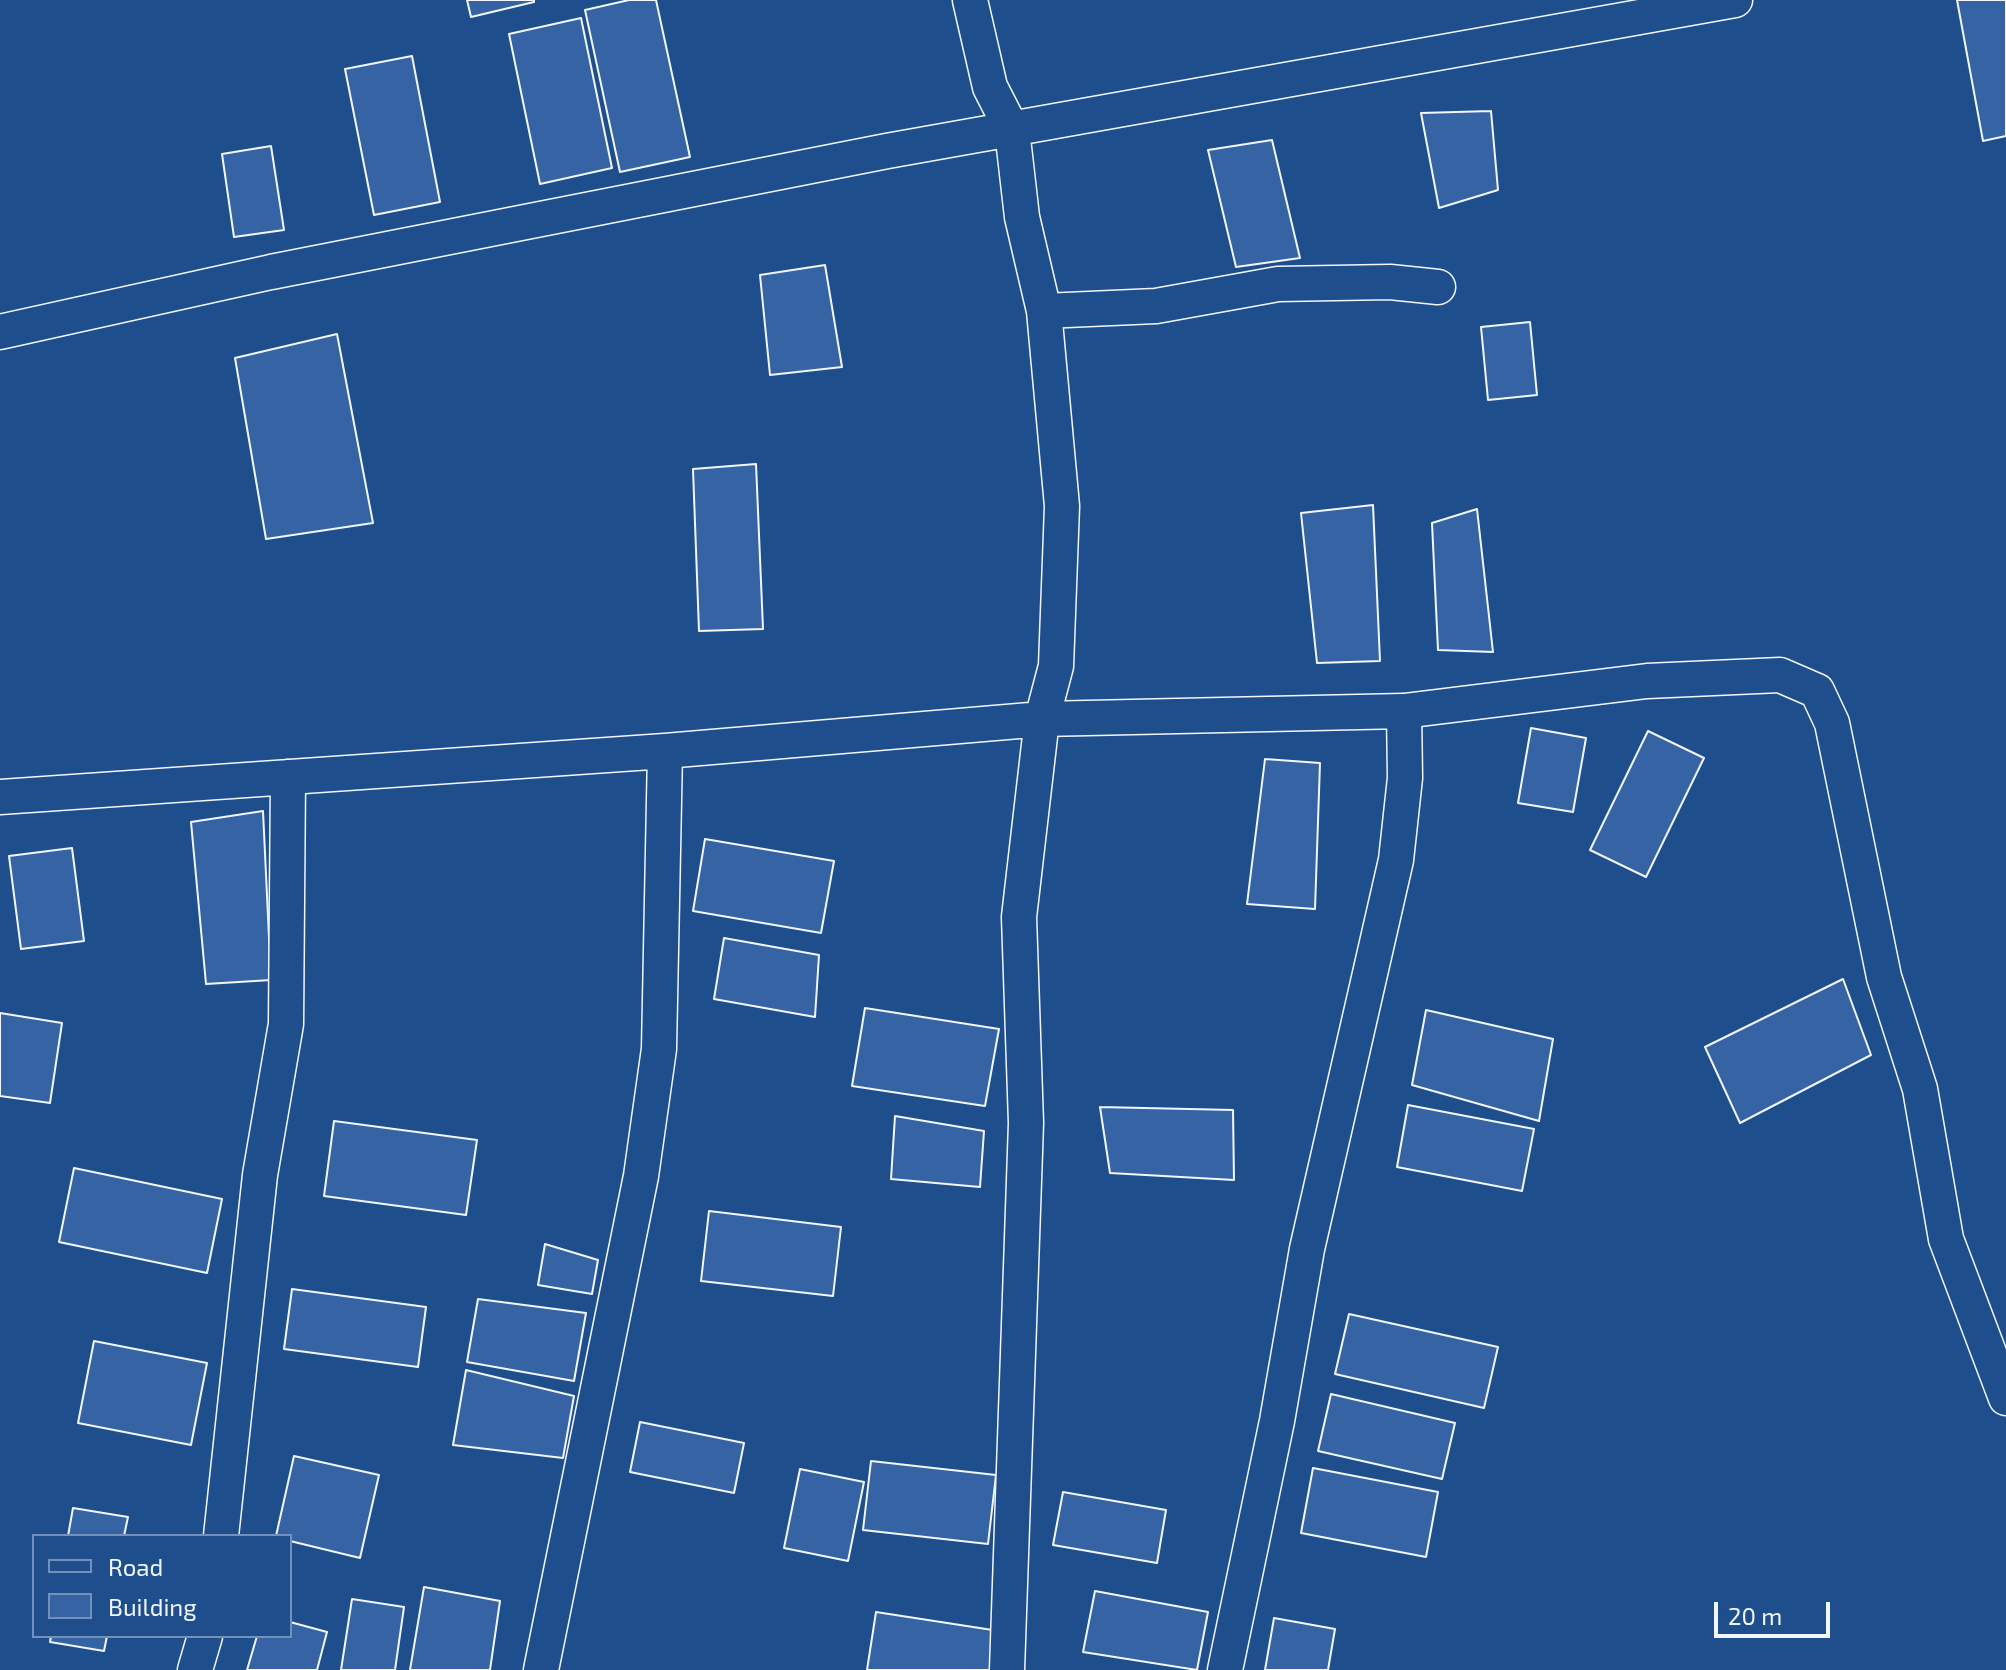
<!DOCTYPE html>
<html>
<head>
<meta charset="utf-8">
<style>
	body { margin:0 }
	#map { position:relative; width:2006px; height:1670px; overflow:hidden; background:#1f4e8c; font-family:"Exo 2",sans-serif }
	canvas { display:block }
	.legend { position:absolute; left:32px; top:1534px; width:260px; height:104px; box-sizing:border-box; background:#1f4e8c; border:2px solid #7391ba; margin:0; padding:10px 14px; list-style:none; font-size:24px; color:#f2f6ff }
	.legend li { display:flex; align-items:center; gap:16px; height:40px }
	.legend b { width:40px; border:2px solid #7391ba }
	.scale { position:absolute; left:1714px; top:1602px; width:116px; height:36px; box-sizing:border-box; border:4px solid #f2f6ff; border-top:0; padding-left:10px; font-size:24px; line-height:28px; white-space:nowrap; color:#f2f6ff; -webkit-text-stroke:6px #1f4e8c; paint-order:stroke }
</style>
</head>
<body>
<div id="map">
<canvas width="2006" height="1670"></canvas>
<ul class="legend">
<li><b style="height:10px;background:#1f4e8c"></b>Road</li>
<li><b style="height:22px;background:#3563a3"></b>Building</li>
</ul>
<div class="scale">20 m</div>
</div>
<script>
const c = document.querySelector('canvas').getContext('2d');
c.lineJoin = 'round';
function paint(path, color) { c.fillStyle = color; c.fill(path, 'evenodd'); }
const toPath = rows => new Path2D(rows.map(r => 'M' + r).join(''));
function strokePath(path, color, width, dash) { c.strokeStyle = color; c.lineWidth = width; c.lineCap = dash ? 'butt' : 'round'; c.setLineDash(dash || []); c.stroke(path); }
const building = toPath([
	[467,0,534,0,534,2,471,17,467,0],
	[629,0,656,0,690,157,620,172,585,10,629,0],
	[1957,0,2006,0,2006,136,1983,141,1957,0],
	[581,18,612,168,540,184,509,34,581,18],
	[412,56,440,202,374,215,345,69,412,56],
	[1491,111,1498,190,1439,208,1421,113,1491,111],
	[1272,140,1300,258,1236,267,1208,150,1272,140],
	[271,146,284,230,234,237,222,154,271,146],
	[825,265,842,367,770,375,760,275,825,265],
	[1530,322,1537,395,1488,400,1481,327,1530,322],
	[337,334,373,523,266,539,235,358,337,334],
	[756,464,763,629,699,631,693,469,756,464],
	[1373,505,1380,661,1317,663,1301,513,1373,505],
	[1477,509,1493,652,1438,650,1432,523,1477,509],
	[1531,728,1586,738,1573,812,1518,803,1531,728],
	[1648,731,1704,758,1646,877,1590,850,1648,731],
	[1265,759,1320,763,1315,909,1247,904,1265,759],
	[263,811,271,980,206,984,191,822,263,811],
	[705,839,834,861,821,933,693,911,705,839],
	[72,848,84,941,21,949,9,856,72,848],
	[724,938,819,955,815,1017,714,999,724,938],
	[1843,979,1871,1055,1740,1123,1705,1047,1843,979],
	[865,1008,999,1029,985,1106,852,1086,865,1008],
	[1426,1010,1553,1039,1539,1121,1412,1085,1426,1010],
	[0,1013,62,1023,50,1103,0,1096,0,1013],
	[1408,1105,1534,1129,1522,1191,1397,1167,1408,1105],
	[1100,1107,1233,1110,1234,1180,1110,1173,1100,1107],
	[895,1116,984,1131,980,1187,891,1179,895,1116],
	[334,1121,477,1140,466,1215,324,1196,334,1121],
	[74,1168,222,1199,207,1273,59,1242,74,1168],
	[709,1211,841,1227,833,1296,701,1281,709,1211],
	[545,1244,598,1260,592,1294,538,1285,545,1244],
	[292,1289,426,1307,418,1367,284,1349,292,1289],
	[478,1299,586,1313,574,1381,467,1362,478,1299],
	[1349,1314,1498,1347,1484,1408,1335,1374,1349,1314],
	[94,1341,207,1363,191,1445,78,1423,94,1341],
	[466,1370,574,1396,563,1458,453,1445,466,1370],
	[1331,1394,1455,1423,1442,1479,1318,1451,1331,1394],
	[640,1422,744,1443,734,1493,630,1472,640,1422],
	[294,1456,379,1475,360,1558,290,1541,290,1536,276,1536,294,1456],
	[871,1461,996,1475,988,1544,863,1530,871,1461],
	[1313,1468,1438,1492,1426,1557,1301,1533,1313,1468],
	[800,1469,864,1482,848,1561,784,1548,800,1469],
	[1063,1492,1166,1510,1157,1563,1053,1545,1063,1492],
	[73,1508,128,1517,124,1536,68,1536,73,1508],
	[424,1587,500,1601,490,1670,410,1670,424,1587],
	[1095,1591,1208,1612,1197,1670,1083,1652,1095,1591],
	[352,1599,404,1607,395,1670,341,1670,352,1599],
	[876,1612,999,1631,993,1670,867,1670,876,1612],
	[1274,1618,1335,1629,1328,1670,1265,1670,1274,1618],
	[290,1622,327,1632,317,1670,247,1670,257,1636,290,1636,290,1622],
	[51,1636,107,1636,104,1651,50,1642,51,1636]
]);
paint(building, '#3563a3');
strokePath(building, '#f2f6ff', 2);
const minor = toPath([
	[970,0,990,87,1012,130,1022,217,1044,311,1062,506,1056,666,1042,719,1019,917,1026,1123,1007,1670],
	[1044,311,1156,306,1278,284,1390,282,1438,287],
	[0,332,271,272,887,151,1735,0],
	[0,797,665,751,1042,719,1404,711,1647,681,1780,675,1817,691,1832,723,1884,977,1920,1089,1946,1239,2006,1398],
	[221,1536,260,1175,286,1024,288,777],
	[195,1670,205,1636],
	[541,1670,641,1176,659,1049,665,751],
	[1225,1670,1277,1421,1307,1249,1396,860,1405,778,1404,711]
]);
strokePath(minor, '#f2f6ff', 37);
strokePath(minor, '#1f4e8c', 34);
</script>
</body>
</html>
